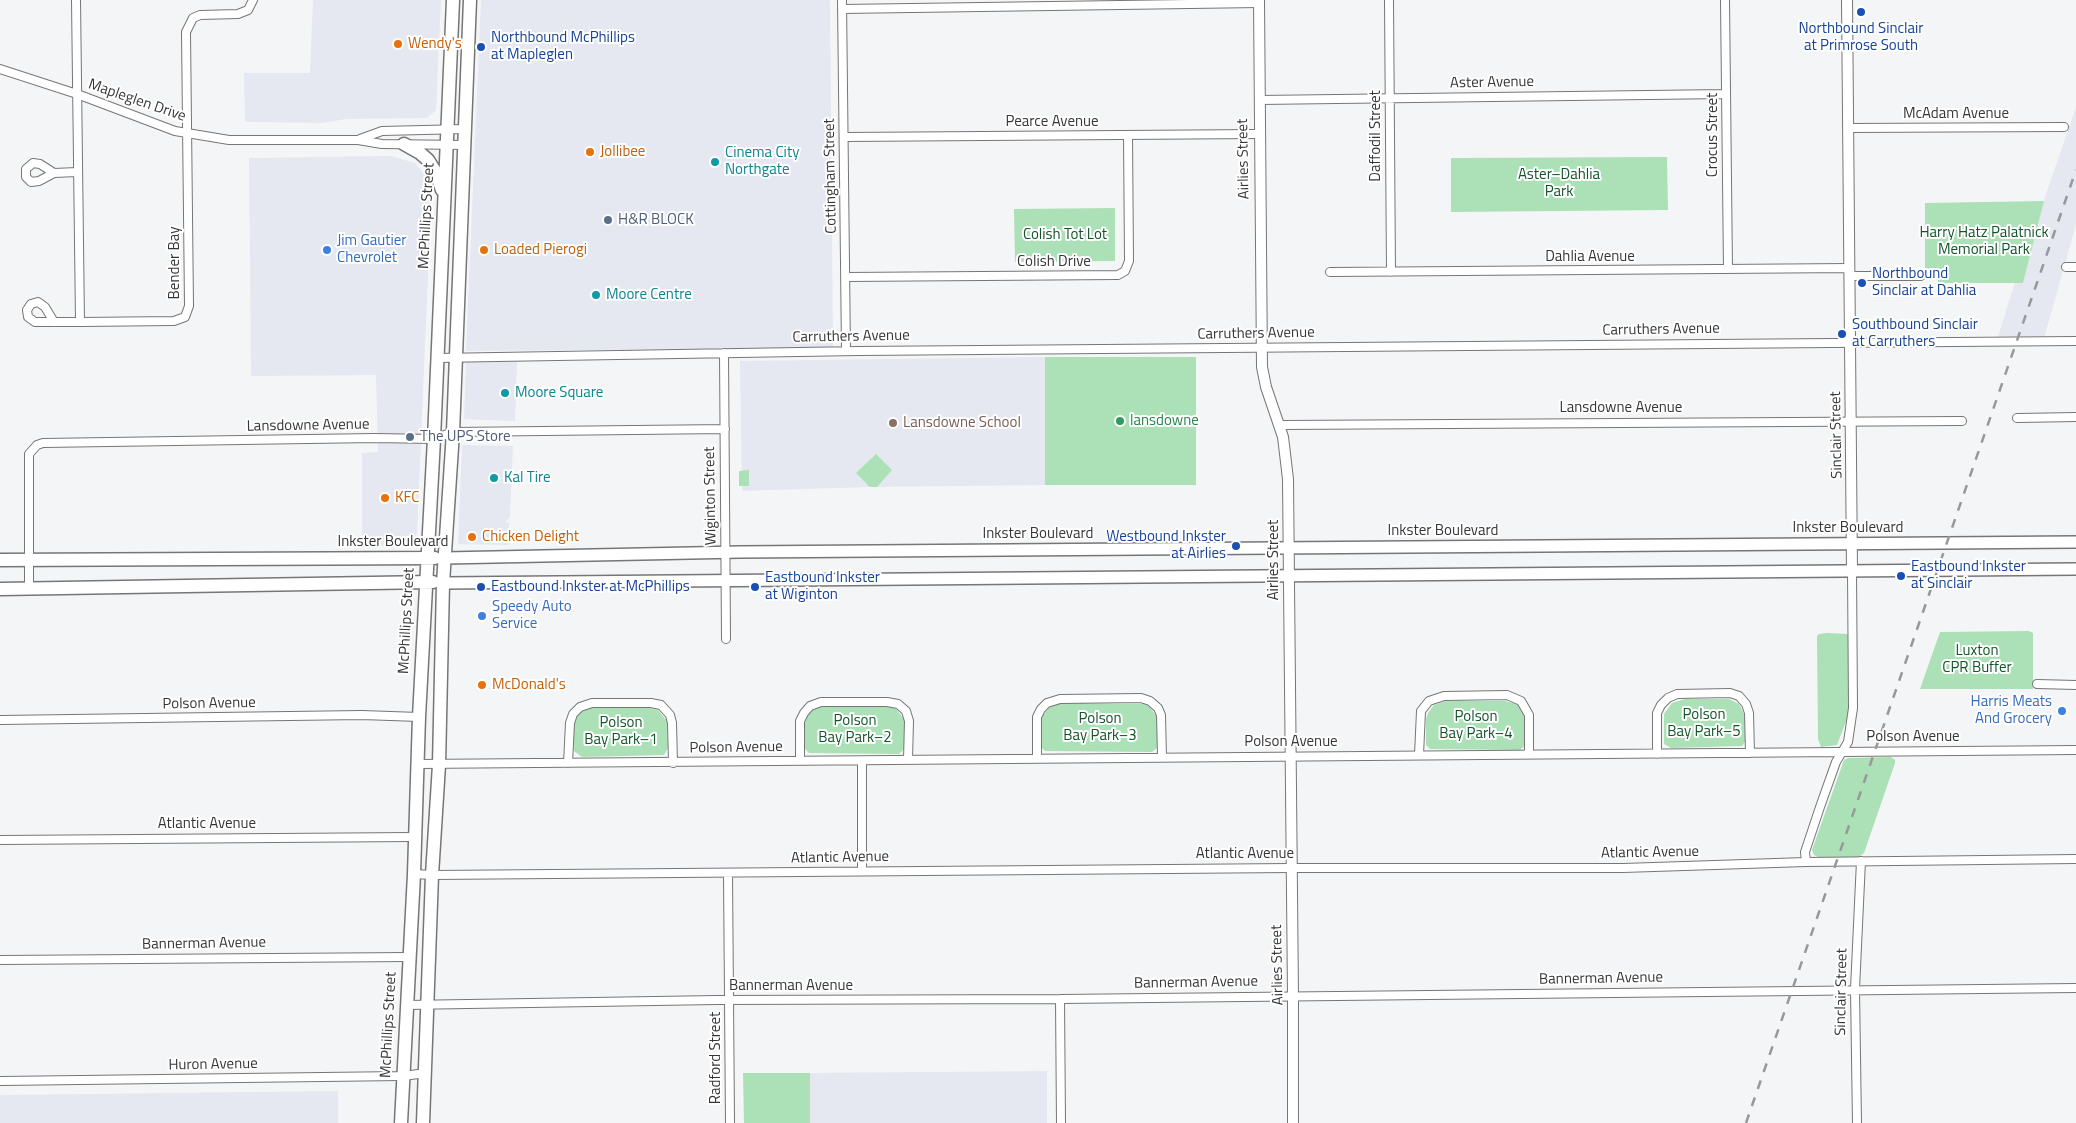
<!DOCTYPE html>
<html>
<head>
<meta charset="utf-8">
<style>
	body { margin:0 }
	canvas { display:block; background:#f4f5f6 }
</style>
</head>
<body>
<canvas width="2076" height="1123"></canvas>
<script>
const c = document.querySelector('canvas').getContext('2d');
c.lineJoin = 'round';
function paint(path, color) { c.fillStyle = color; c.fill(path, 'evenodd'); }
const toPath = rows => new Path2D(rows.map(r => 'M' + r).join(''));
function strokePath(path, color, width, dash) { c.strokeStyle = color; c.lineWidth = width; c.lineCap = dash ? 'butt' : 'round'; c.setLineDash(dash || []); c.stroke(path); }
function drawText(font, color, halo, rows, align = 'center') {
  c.font = font + ' "Titillium Web",sans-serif'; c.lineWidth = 4; c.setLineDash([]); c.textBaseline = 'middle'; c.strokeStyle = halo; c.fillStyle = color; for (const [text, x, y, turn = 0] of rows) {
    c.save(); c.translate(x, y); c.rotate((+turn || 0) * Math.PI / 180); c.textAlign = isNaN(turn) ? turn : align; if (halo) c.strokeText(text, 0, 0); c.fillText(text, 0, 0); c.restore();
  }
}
paint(toPath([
	[313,0,441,0,436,110,427,118,346,119,323,123,245,122,244,73,310,73],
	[481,0,830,0,833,348,466,351],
	[2076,107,2076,225,2044,338,1998,337,2015,282,2023,283,2044,200],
	[391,156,415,163,425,175,431,204,417,533,414,541,409,545,362,546,362,453,378,452,376,375,251,376,249,158],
	[1045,357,1045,485,870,487,742,491,740,361],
	[466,361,517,362,515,421,464,419],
	[462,445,513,446,510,517,505,522,509,523,509,545,458,544],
	[1047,1071,1047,1123,810,1123,810,1073],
	[338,1091,338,1123,0,1123,0,1095]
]), '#e5e8f0');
paint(toPath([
	[1667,157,1668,210,1451,212,1451,158],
	[2044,201,2023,283,1938,283,1938,273,1925,270,1925,203],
	[1115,208,1115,261,1015,262,1014,209],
	[1045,357,1196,357,1196,485,1045,485],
	[876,454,892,470,877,487,870,487,856,473],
	[749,470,749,486,739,486,739,471],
	[2029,631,2033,633,2033,689,1920,689,1940,632],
	[1827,633,1847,634,1849,636,1849,707,1848,716,1837,745,1821,747,1818,739,1817,636,1819,634],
	[1729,699,1739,704,1745,716,1745,742,1742,746,1671,748,1664,744,1664,714,1672,703,1685,699],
	[1446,701,1505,701,1517,704,1525,715,1526,745,1520,750,1430,749,1426,745,1426,719,1428,713,1434,705],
	[1061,703,1143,704,1149,706,1157,717,1158,747,1152,752,1045,751,1041,747,1041,721,1043,715,1050,707],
	[824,705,890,705,895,708,904,719,904,749,899,754,809,753,805,749,805,723,807,717,813,709],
	[646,707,658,710,667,721,668,748,664,755,582,757,574,751,574,725,576,719,578,714,587,708],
	[1891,757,1895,760,1895,763,1864,853,1859,857,1820,858,1814,855,1812,850,1844,760,1848,758],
	[743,1073,810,1073,810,1123,744,1123]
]), '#ace0b7');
const minor = toPath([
	[76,0,80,322,174,321,185,317,189,306,186,32,193,18,200,15,238,14,248,10,253,0],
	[842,0,846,351],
	[1389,0,1391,272],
	[1725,0,1728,269],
	[842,9,1259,3],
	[0,69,77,94,175,131,229,140,358,140,382,144,465,145],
	[1259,100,1726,94],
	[1849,128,2064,127],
	[845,137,1259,134],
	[360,139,382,131,465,129],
	[54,173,39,181,31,182,26,177,26,169,33,163,40,164,54,173,77,172],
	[2066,267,2076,267],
	[1330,272,1850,268],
	[1850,276,1921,276],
	[846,277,1118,275,1125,271,1129,261,1128,135],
	[54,322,45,307,38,302,31,304,27,310,28,317,35,322,80,322],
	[724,353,726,639],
	[437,358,859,351,2076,341],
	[2017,418,2076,417],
	[1280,425,1962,421],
	[29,589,29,454,37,445,43,443,375,438,434,439,453,432,725,429],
	[2037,684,2076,685],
	[0,720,362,715,419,717],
	[1657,754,1657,713,1661,705,1668,698,1677,694,1730,693,1739,696,1746,704,1749,713,1750,753],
	[1419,755,1421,711,1429,701,1444,696,1507,695,1521,701,1529,715,1529,754],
	[1037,759,1037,717,1041,709,1047,703,1060,699,1141,698,1150,701,1158,708,1161,715,1162,757],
	[800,761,800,721,804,713,810,706,821,702,887,702,898,704,906,711,909,721,908,760],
	[862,761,862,871],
	[568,763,570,723,573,714,580,707,592,703,651,703,661,705,670,715,672,723,673,763],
	[418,764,2076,750],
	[0,840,414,837],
	[1806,862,1805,852,1820,807,1836,762,1848,742,1853,708,1852,571],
	[728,873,730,1123],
	[414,874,432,875,1291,868,1623,868,1806,862,2076,859],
	[0,960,409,957],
	[1060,999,1061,1123],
	[406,1005,717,1000,1060,999,2076,988],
	[0,1081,403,1076,426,1073],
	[1857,1123,1855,989,1861,861]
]);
const tertiary = toPath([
	[1259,0,1262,367,1266,387,1283,437,1288,479,1293,996,1293,1123],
	[1847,0,1852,571]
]);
const secondary = toPath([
	[445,558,740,552,2076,542],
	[443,583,2076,569]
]);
const primary = toPath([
	[404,144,420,153,428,160,436,173,442,190],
	[0,560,435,558],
	[0,589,433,582],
	[401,1123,414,874,419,717,434,439,453,0],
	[423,1123,432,875,439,765,443,583,453,432,470,0]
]);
strokePath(minor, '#767678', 10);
strokePath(tertiary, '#767678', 12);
strokePath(secondary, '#767678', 14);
strokePath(primary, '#767678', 15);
strokePath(minor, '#fff', 8);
strokePath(tertiary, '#fff', 10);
strokePath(secondary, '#fff', 11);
strokePath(primary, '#fff', 12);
strokePath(toPath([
	[1746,1123,2076,170]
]), '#979899', 2.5, [9, 9]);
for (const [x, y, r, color] of [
	[1861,12,5,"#1a4fb4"],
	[398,44,5,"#e8710a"],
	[481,47,5,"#1a4fb4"],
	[590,152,5,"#e8710a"],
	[715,162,5,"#0f9aa8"],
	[608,220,5,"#5c6f8a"],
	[327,250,5,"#3f7fe0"],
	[484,250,5,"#e8710a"],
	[1862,283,5,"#1a4fb4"],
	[596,295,5,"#0f9aa8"],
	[1842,334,5,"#1a4fb4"],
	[505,393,5,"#0f9aa8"],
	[1120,421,5,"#2e9e5b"],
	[893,423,5,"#8d6e63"],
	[410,437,5,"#5c6f8a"],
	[494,478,5,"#0f9aa8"],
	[385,498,5,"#e8710a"],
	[472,537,5,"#e8710a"],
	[1236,546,5,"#1a4fb4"],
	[1901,576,5,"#1a4fb4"],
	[481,587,5,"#1a4fb4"],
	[755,587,5,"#1a4fb4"],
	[482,616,5,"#3f7fe0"],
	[482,685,5,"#e8710a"],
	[2062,711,5,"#3f7fe0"]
]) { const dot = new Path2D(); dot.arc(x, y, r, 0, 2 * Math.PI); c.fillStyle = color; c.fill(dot); strokePath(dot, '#fff', 2); }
drawText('15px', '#164399', '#fff', [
	["Northbound Sinclair",1861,29,"center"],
	["at Primrose South",1861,46,"center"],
	["Northbound McPhillips",491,38],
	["at Mapleglen",491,55],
	["Northbound",1872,274],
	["Sinclair at Dahlia",1872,291],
	["Southbound Sinclair",1852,325],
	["at Carruthers",1852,342],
	["Westbound Inkster",1226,537,"right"],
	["at Airlies",1226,554,"right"],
	["Eastbound Inkster",1911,567],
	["at Sinclair",1911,584],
	["Eastbound Inkster",765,578],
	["at Wiginton",765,595],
	["Eastbound Inkster at McPhillips",491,587]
], 'left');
drawText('15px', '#c56008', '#fff', [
	["Wendy's",408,44],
	["Jollibee",600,152],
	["Loaded Pierogi",494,250],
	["KFC",395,498],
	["Chicken Delight",482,537],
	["McDonald's",492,685]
], 'left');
drawText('15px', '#363637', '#fff', [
	["Aster Avenue",1492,83,-1],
	["Mapleglen Drive",137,101,19],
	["McAdam Avenue",1956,114],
	["Pearce Avenue",1052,122],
	["Crocus Street",1713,135,-90],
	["Daffodil Street",1376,136,-90],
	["Airlies Street",1244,159,-91],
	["Cottingham Street",831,176,-91],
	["McPhillips Street",427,216,-87],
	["Dahlia Avenue",1590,257],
	["Colish Drive",1054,262],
	["Bender Bay",175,263,-90],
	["Carruthers Avenue",1661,330,-1],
	["Carruthers Avenue",1256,334,-1],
	["Carruthers Avenue",851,337,-1],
	["Lansdowne Avenue",1621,408],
	["Lansdowne Avenue",308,426,-1],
	["Sinclair Street",1837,435,-91],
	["Wiginton Street",711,496,-91],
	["Inkster Boulevard",1848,528],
	["Inkster Boulevard",1443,531],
	["Inkster Boulevard",1038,534],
	["Inkster Boulevard",393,542],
	["Airlies Street",1274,560,-90],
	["McPhillips Street",407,621,-87],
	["Polson Avenue",209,704,-1],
	["Polson Avenue",1913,737],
	["Polson Avenue",1291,742],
	["Polson Avenue",736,748,-1],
	["Atlantic Avenue",207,824],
	["Atlantic Avenue",1650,853,-1],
	["Atlantic Avenue",1245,854],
	["Atlantic Avenue",840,858,-1],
	["Bannerman Avenue",204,944,-1],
	["Airlies Street",1278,965,-91],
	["Bannerman Avenue",1601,979,-1],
	["Bannerman Avenue",1196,983,-1],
	["Bannerman Avenue",791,986],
	["Sinclair Street",1842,992,-89],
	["McPhillips Street",389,1025,-87],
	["Radford Street",716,1058,-90],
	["Huron Avenue",213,1065,-1]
]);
drawText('15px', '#0d838f', '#fff', [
	["Cinema City",725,153],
	["Northgate",725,170],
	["Moore Centre",606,295],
	["Moore Square",515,393],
	["Kal Tire",504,478]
], 'left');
drawText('15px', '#12542a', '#fff', [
	["Aster–Dahlia",1559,175],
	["Park",1559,192],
	["Harry Hatz Palatnick",1984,233],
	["Memorial Park",1984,250],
	["Colish Tot Lot",1065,235],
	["Luxton",1977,651],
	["CPR Buffer",1977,668],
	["Polson",1704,715],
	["Bay Park–5",1704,732],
	["Polson",1476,717],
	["Bay Park–4",1476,734],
	["Polson",1100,719],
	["Bay Park–3",1100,736],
	["Polson",855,721],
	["Bay Park–2",855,738],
	["Polson",621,723],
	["Bay Park–1",621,740]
]);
drawText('15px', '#4e5e75', '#fff', [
	["H&R BLOCK",618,220],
	["The UPS Store",420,437]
], 'left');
drawText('15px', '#366cbe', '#fff', [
	["Jim Gautier",337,241],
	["Chevrolet",337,258],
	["Speedy Auto",492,607],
	["Service",492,624],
	["Harris Meats",2052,702,"right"],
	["And Grocery",2052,719,"right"]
], 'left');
drawText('15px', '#27864d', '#fff', [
	["lansdowne",1130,421]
], 'left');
drawText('15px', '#785e54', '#fff', [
	["Lansdowne School",903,423]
], 'left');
</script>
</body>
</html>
